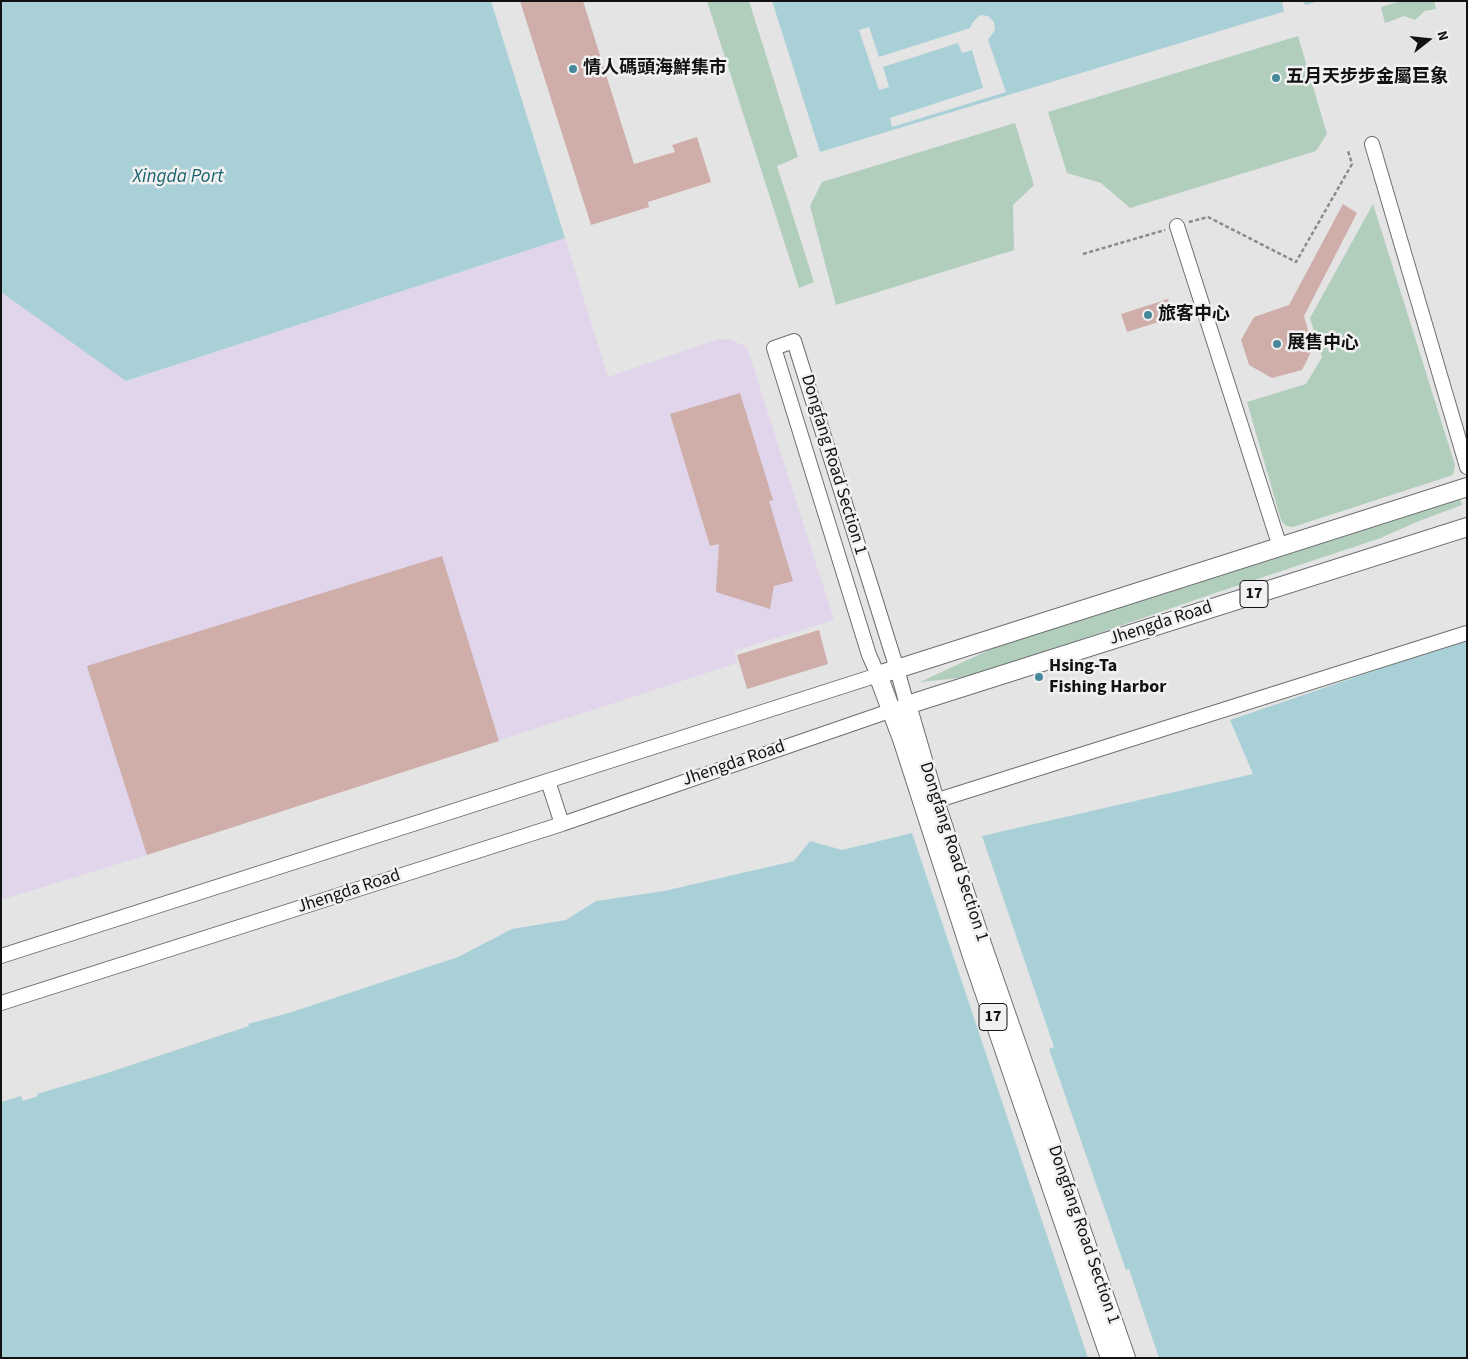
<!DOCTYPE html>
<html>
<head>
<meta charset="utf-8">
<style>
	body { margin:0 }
	#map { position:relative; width:1468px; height:1359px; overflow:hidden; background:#e4e4e5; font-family:"Source Sans 3",sans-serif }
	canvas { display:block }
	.frame { position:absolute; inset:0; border:2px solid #121212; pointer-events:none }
	.north { position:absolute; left:1403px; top:15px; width:50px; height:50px; -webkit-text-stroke:4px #f1f1f2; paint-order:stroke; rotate:74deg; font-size:14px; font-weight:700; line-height:20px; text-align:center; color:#121212 }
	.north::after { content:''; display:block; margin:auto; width:18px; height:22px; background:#121212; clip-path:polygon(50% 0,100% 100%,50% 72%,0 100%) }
</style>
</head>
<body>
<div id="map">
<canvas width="1468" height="1359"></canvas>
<div class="frame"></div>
<div class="north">N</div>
</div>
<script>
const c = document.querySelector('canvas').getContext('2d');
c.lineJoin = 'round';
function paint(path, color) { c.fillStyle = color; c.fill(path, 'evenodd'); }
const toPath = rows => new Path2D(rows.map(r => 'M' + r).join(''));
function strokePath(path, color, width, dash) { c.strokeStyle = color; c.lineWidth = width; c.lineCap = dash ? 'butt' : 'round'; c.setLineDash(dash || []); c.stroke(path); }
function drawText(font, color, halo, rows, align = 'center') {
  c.font = font + ' "Source Sans 3","Noto Sans TC",sans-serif'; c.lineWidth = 5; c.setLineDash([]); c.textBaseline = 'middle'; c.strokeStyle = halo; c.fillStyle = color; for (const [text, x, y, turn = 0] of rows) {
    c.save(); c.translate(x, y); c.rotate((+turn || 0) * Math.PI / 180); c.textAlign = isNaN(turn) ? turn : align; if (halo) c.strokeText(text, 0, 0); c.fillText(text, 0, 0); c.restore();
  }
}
paint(toPath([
	[565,238,608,377,719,339,731,340,747,347,834,620,734,651,737,663,147,855,1,900,1,292,127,381]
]), '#e0d5ea');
paint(toPath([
	[707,1,749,1,798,157,777,166,814,282,799,288],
	[1401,1,1434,1,1436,9,1425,11,1415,20,1404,16,1385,23,1381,7],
	[1298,36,1327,134,1316,151,1130,208,1101,183,1067,173,1048,112],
	[1015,123,1034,185,1013,205,1014,250,836,305,810,206,822,182],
	[1373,204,1455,465,1453,475,1293,527,1286,526,1281,520,1247,402,1306,384,1322,357,1310,318],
	[1460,499,1462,505,1419,521,1378,539,1218,592,998,668,959,678,920,682,1002,644]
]), '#b1cdbc');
paint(toPath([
	[1,1,491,1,565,238,126,381,1,292],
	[772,1,1319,1,820,152],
	[1467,639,1467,1358,1159,1358,1129,1269,1126,1270,1049,1049,1054,1047,982,836,1253,774,1230,720],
	[912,833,1088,1358,1,1358,1,1102,21,1096,23,1101,38,1096,37,1094,104,1074,249,1026,248,1024,292,1012,458,957,512,929,566,920,596,901,664,891,794,861,810,841,842,850]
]), '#aad0d7');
paint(toPath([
	[1282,1,1304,1,1305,6,1284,12],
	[980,15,988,16,994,22,995,30,988,40,1006,92,892,127,890,118,983,88,972,50,962,53,958,43,883,67,889,87,879,90,859,30,869,27,879,57,970,28,973,22]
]), '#e4e4e5');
paint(toPath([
	[520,1,583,1,634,164,675,152,672,145,697,137,711,182,648,202,649,207,591,225],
	[1343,204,1357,213,1304,316,1313,348,1302,370,1272,378,1249,365,1241,340,1254,317,1289,305],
	[1168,299,1174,317,1127,332,1121,314],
	[740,393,773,500,769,501,793,581,774,586,770,609,716,592,719,544,710,546,670,414],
	[442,556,499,741,147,855,87,666],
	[819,630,828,664,747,689,737,655]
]), '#cfada9');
const minor = toPath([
	[1372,144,1467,467],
	[1177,226,1280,547],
	[548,781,562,824],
	[935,801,1467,633],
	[1,956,878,675,869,655,774,348,794,341,897,669,907,705,562,824,1,1003]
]);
const major = toPath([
	[1110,1358,972,956,902,739,878,675,1467,487],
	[1126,1358,984,950,935,801,907,705,1467,527]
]);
strokePath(minor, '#6e6e6f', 16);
strokePath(major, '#6e6e6f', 20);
strokePath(toPath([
	[1189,222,1208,217,1296,262,1352,164,1348,151],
	[1083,254,1165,230]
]), '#8b8b8c', 2.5, [4, 2.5]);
strokePath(minor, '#fff', 14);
strokePath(major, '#fff', 18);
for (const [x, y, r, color] of [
	[573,69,5,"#47879b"],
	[1276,78,5,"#47879b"],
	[1148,315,5,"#47879b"],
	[1277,344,5,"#47879b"],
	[1039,677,5,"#47879b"]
]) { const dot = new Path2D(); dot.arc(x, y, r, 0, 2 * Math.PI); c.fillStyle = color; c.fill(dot); strokePath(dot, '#f1f1f2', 2); }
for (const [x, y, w] of [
	[1254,594,28],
	[993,1017,28]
]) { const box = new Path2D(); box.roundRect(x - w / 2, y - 13.5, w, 27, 4); c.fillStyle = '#f1f1f2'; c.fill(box); strokePath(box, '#121212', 1); }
drawText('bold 16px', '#121212', null, [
	["17",1254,594],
	["17",993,1017]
]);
drawText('bold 18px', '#121212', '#f1f1f2', [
	["情人碼頭海鮮集市",583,69],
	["五月天步步金屬巨象",1286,78],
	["旅客中心",1158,315],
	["展售中心",1287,344],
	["Hsing-Ta",1049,667],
	["Fishing Harbor",1049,688]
], 'left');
drawText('18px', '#121212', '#f1f1f2', [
	["Dongfang Road Section 1",833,465,73],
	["Jhengda Road",1161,624,-18],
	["Jhengda Road",734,764,-19],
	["Dongfang Road Section 1",953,852,72],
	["Jhengda Road",349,892,-18],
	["Dongfang Road Section 1",1083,1235,71]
]);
drawText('italic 19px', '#19626e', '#f1f1f2', [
	["Xingda Port",178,178]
]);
</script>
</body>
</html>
